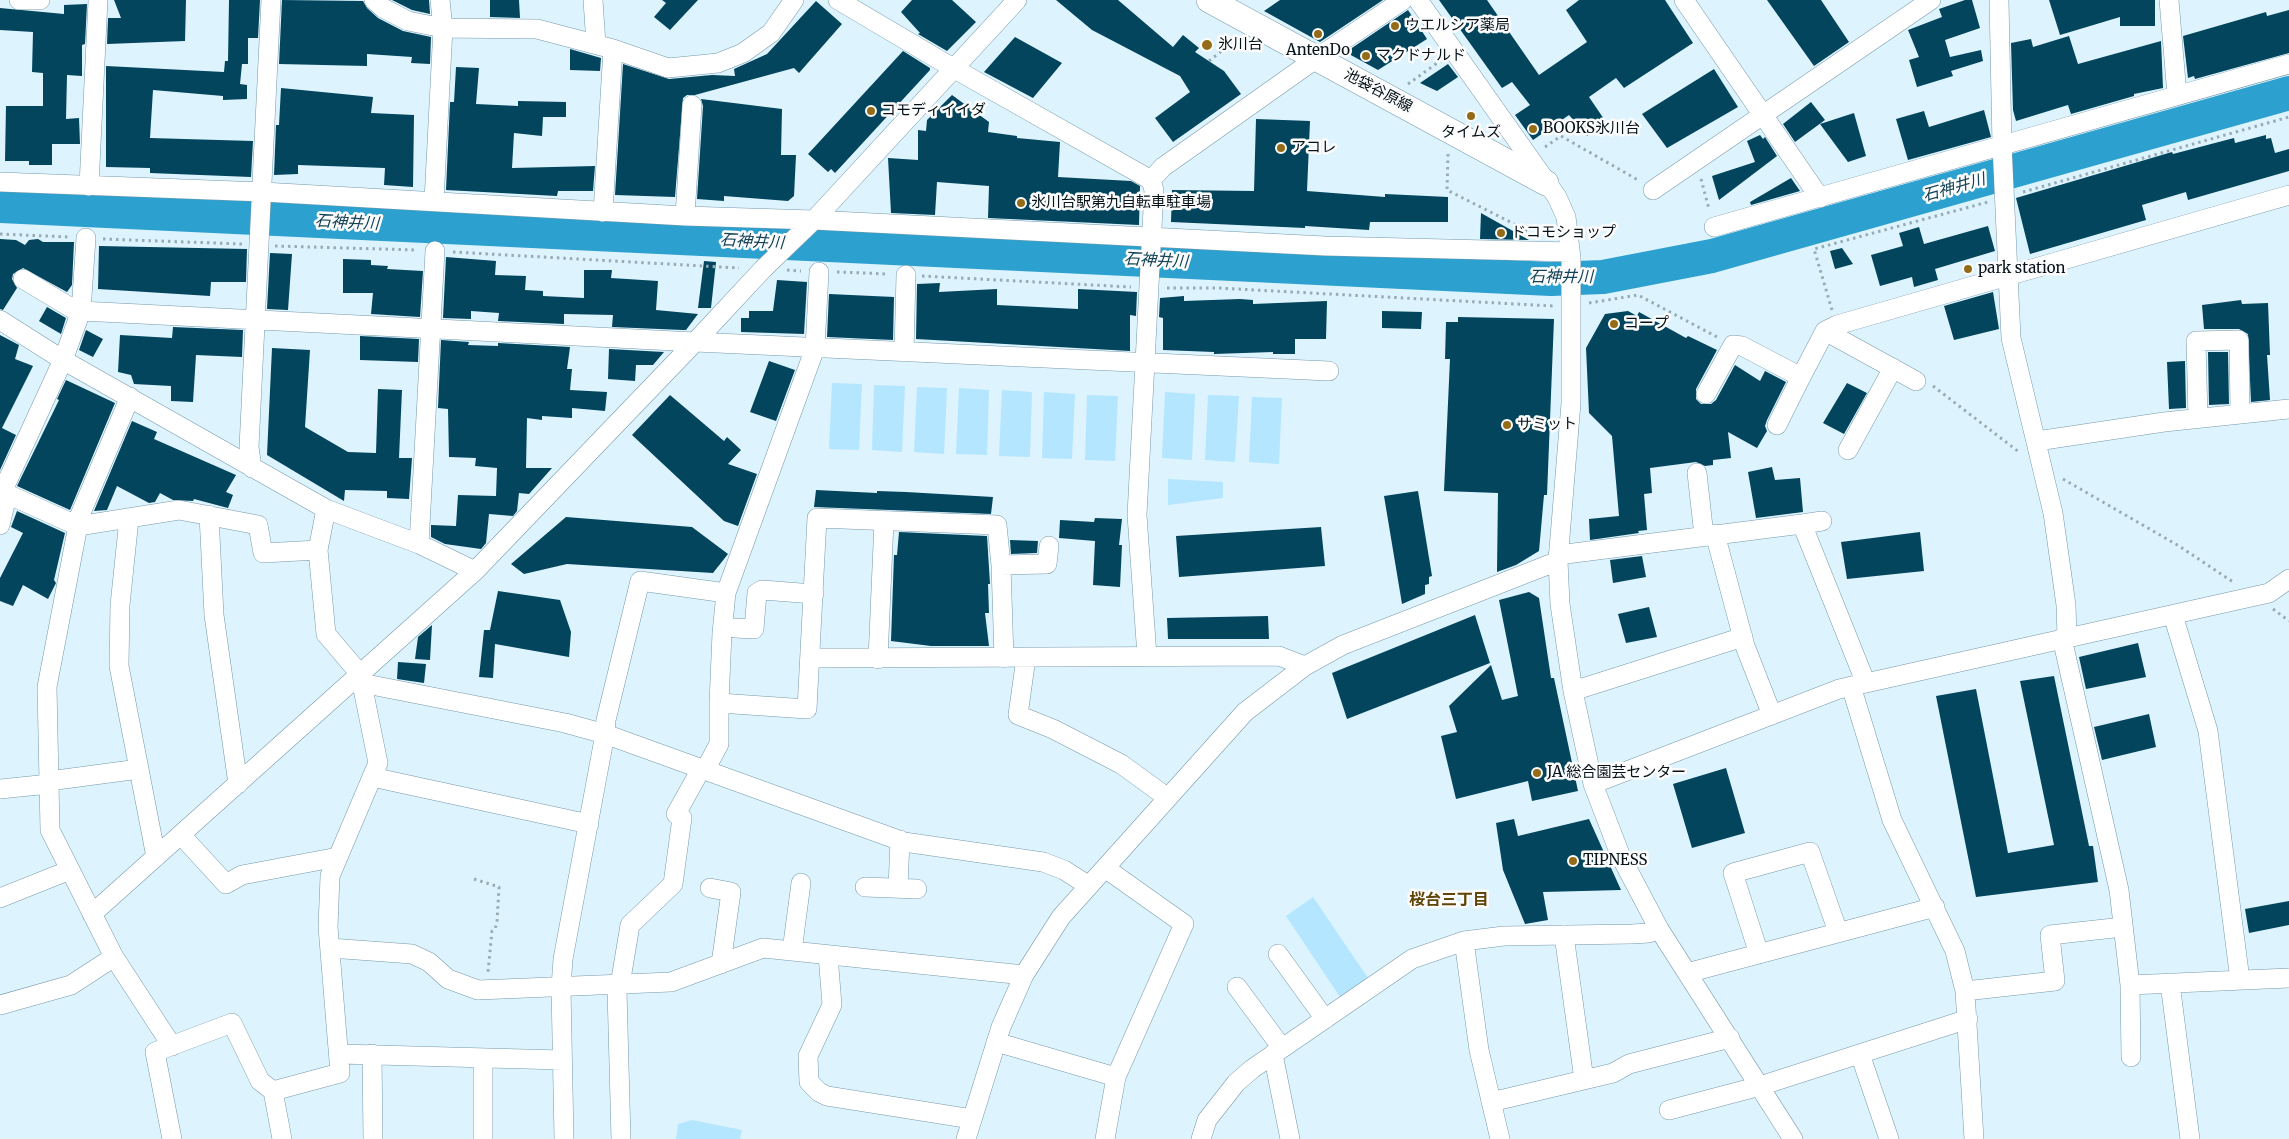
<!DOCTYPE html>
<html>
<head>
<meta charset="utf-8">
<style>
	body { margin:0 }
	canvas { display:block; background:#ddf3fe }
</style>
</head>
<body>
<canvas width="2289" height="1139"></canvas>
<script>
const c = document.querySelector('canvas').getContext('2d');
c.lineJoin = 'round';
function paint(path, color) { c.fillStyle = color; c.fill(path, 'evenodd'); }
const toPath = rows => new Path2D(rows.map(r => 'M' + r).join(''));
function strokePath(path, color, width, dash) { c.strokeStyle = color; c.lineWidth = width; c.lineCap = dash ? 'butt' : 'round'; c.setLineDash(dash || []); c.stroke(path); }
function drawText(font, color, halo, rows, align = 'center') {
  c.font = font + ' Merriweather,"Noto Sans JP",serif'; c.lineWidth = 5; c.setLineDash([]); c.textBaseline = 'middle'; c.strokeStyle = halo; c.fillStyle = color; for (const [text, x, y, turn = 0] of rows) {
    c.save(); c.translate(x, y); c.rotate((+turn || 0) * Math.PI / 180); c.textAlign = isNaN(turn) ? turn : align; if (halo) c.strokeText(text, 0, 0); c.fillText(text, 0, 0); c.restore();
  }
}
paint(toPath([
	[832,383,862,384,859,450,829,449],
	[874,385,905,386,902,452,872,450],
	[917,387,947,388,944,454,914,452],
	[959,388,989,390,987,455,956,454],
	[1002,390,1032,392,1030,457,999,456],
	[1044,392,1075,394,1072,459,1042,458],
	[1165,392,1195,394,1192,460,1162,458],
	[1087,395,1118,396,1115,461,1085,460],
	[1208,395,1239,396,1235,462,1205,460],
	[1252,397,1282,398,1279,464,1249,462],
	[1168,479,1223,482,1223,498,1168,505],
	[1313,897,1368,978,1340,997,1286,916],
	[692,1120,742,1130,740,1139,676,1139,678,1124]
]), '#b4e6ff');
strokePath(toPath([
	[0,206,1551,279,1603,277,1712,256,2289,93]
]), '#2ca1cf', 34);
paint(toPath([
	[114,0,186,0,185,41,107,44,108,18,121,18],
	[229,0,260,0,258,38,248,38,248,64,242,64,240,84,247,85,247,99,223,100,223,96,153,90,150,138,253,141,251,177,150,173,150,168,106,167,106,66,224,72,225,61,228,61],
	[282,0,363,1,367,8,378,18,403,31,431,37,430,64,411,63,412,57,367,54,367,66,279,64],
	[392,0,429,0,430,14,412,10],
	[490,0,519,0,520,18,490,17],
	[662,0,698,0,670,30,654,17,666,3],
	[912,0,952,0,976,22,947,51,918,34,920,33,901,12],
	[1056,0,1118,0,1173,47,1183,35,1199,48,1195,52,1224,71,1241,94,1173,142,1155,118,1190,92,1180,76,1092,30],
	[1280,0,1383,0,1320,42,1264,11],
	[1439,0,1487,0,1539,75,1587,42,1566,10,1579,0,1665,0,1693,43,1624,88,1616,78,1589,97,1606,122,1587,136,1569,115,1533,140,1515,115,1530,105,1512,82,1502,88],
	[1767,0,1821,0,1849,42,1814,66],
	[1965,0,1972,0,1980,28,1945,40,1950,57,1981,50,1983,61,1951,71,1953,76,1917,87,1909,60,1919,57,1908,30,1942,17,1939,9],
	[2049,0,2155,0,2155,26,2120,26,2120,17,2060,35],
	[816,1,842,24,799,73,794,68,695,95,687,95,683,98,675,197,615,195,623,64,669,79,712,75,735,76,734,69,767,54],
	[87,4,85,44,82,45,82,76,67,75,66,119,79,118,80,144,52,144,52,165,29,165,29,161,5,161,6,106,43,106,43,73,32,72,33,32,0,30,0,8,64,14,64,5],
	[1408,10,1427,39,1378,70,1349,54,1349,50],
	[2289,10,2289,53,2195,79,2194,76,2188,78,2183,36,2266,12,2267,16],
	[2069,36,2078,64,2161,41,2163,88,2134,94,2134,96,2071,114,2068,105,2016,121,2013,110,2011,43,2031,39,2033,47],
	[1015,37,1062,63,1033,98,984,72],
	[570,49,601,58,600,71,570,70],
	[903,51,930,68,930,70,835,173,831,169,828,172,808,154],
	[1448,64,1458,77,1437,91,1420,83],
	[456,67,479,68,476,104,518,106,518,101,566,102,566,117,543,117,542,136,514,133,512,168,595,166,593,191,558,191,557,196,446,190,450,102,454,102],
	[1714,69,1738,107,1667,148,1642,114],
	[281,88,373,97,371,113,414,115,413,187,384,185,385,168,298,165,298,174,274,175,276,125,279,125],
	[952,95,989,122,988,132,1017,136,1017,138,1060,142,1058,177,1131,181,1140,186,1139,225,988,218,989,186,937,182,935,215,891,213,888,158,918,160,918,130,926,131,927,120],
	[701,99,782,109,781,155,796,155,794,196,788,201,724,196,724,201,697,199,703,106],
	[1811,102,1825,120,1795,142,1783,124],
	[1984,110,1991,137,1908,160,1896,119,1924,111,1929,127],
	[1854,113,1866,156,1848,162,1820,124],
	[1256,119,1310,121,1307,191,1385,197,1385,194,1448,197,1448,222,1370,222,1369,230,1305,226,1305,228,1171,222,1172,190,1254,191],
	[1760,135,1763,139,1765,137,1777,156,1719,200,1712,176,1755,162,1747,141],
	[2266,135,2266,139,2271,138,2275,153,2289,149,2289,171,2188,200,2186,192,2142,205,2146,220,2030,254,2016,198,2172,152,2173,154,2234,138,2235,143],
	[1791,178,1800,191,1751,205,1750,202],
	[1481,213,1529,240,1480,239],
	[1988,226,1995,251,1935,269,1938,280,1914,287,1912,277,1880,286,1871,255,1903,246,1899,233,1919,227,1924,244],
	[0,239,16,240,25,245,29,240,38,239,43,242,74,242,72,285,67,292,23,268,13,274,12,279,17,288,3,310,0,309],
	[99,246,247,249,246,282,211,282,210,296,98,289],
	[1842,248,1853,264,1835,269,1830,251],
	[270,253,292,254,288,310,267,309],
	[446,257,496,261,495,275,526,276,525,290,543,291,543,296,584,298,584,270,612,270,611,278,658,281,656,310,698,314,686,330,683,330,612,327,613,315,564,314,564,324,498,321,499,313,471,311,471,319,443,318],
	[343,259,371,260,371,265,388,266,387,269,423,271,420,317,371,314,373,293,343,293],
	[704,261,716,262,711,308,698,308],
	[777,280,807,282,804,334,741,332,741,318,749,318,749,311,773,311],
	[940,283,939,292,997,289,997,305,1078,309,1078,289,1137,292,1136,316,1130,315,1130,351,916,339,917,284],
	[1993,292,1999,329,1954,340,1944,306],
	[829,294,894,297,893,340,827,337],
	[1184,296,1184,301,1240,299,1253,300,1253,304,1327,301,1326,339,1295,339,1295,354,1273,354,1273,352,1214,354,1214,352,1163,350,1163,318,1159,317,1160,298],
	[2241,300,2242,304,2268,303,2270,355,2267,355,2270,400,2251,402,2248,334,2239,329,2204,329,2202,305],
	[47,307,66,318,61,334,39,321],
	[1382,311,1422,312,1421,329,1382,328],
	[1628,311,1637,316,1639,312,1686,338,1688,336,1717,350,1696,389,1696,399,1701,404,1711,404,1716,400,1735,365,1760,381,1765,371,1786,382,1767,420,1765,426,1767,431,1757,448,1728,432,1731,458,1713,460,1713,465,1705,466,1696,462,1650,468,1652,493,1644,494,1647,530,1638,531,1639,533,1590,540,1589,519,1619,516,1612,436,1589,413,1586,348,1605,314],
	[1458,317,1554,319,1547,495,1544,495,1539,551,1516,565,1497,572,1498,493,1444,491,1450,359,1445,359,1446,322,1458,322],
	[173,327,243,330,242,357,196,355,193,402,171,401,171,386,134,384,131,375,118,372,120,335,172,338],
	[86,330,103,339,93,357,79,350],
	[0,335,19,345,15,359,33,366,2,428,16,435,0,470],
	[360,336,419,339,418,362,360,360],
	[441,340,469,342,468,345,498,346,498,343,570,347,567,369,572,369,570,390,607,392,605,411,572,408,572,418,542,416,542,420,527,418,526,468,552,468,529,494,519,493,517,511,513,516,489,514,486,543,481,549,445,544,431,537,431,525,456,526,458,495,496,496,497,468,475,466,476,458,449,457,448,409,438,408],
	[272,348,310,350,305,427,348,452,376,453,378,389,402,390,399,458,412,458,409,499,387,498,387,491,345,490,344,501,267,455],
	[609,349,664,352,653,365,636,365,635,381,608,379],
	[2208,352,2228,352,2229,404,2209,405],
	[769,361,795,370,776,421,750,412],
	[2185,361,2186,408,2169,409,2167,362],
	[66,380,115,403,70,510,17,486,59,400,57,399],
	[1847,383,1867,393,1844,434,1823,423],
	[670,395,724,441,727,437,741,450,728,464,757,474,738,526,724,521,632,435],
	[132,421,157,432,154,439,236,475,226,492,233,495,228,508,194,499,193,501,173,500,160,493,155,502,149,503,117,486,107,510,94,511],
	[1772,467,1775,480,1800,478,1803,512,1756,518,1748,472],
	[816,490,877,493,877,491,906,492,993,497,991,514,814,507],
	[1418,491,1432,576,1429,577,1429,584,1425,585,1425,594,1402,604,1384,496],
	[17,511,65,533,54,580,56,583,48,599,23,585,13,606,0,601,0,578,23,533,11,527],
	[566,517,692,527,728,554,713,573,567,564,524,574,511,564],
	[1095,518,1122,519,1119,545,1122,545,1120,587,1093,585,1095,541,1059,538,1060,520,1094,522],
	[1321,527,1325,566,1179,577,1176,536],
	[899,532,987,536,990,584,988,584,989,613,985,613,989,646,931,646,891,641,894,555,897,555],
	[1920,532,1924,571,1847,579,1841,542],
	[1010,540,1038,541,1037,553,1011,554],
	[1642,556,1646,577,1613,583,1610,560],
	[498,591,560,600,571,632,569,657,495,644,493,678,479,677,484,630,490,630],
	[1529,592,1539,598,1551,678,1554,678,1578,791,1532,801,1528,781,1456,799,1441,736,1457,732,1449,706,1491,665,1502,700,1518,696,1499,600],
	[1649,607,1657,637,1626,643,1618,614],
	[1475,615,1490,663,1347,719,1332,673],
	[1268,616,1269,639,1168,639,1167,618],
	[432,625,430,660,415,659,418,637],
	[2138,643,2146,677,2086,689,2079,657],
	[398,662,426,664,424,683,397,679],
	[2054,676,2089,846,2093,846,2098,882,1976,897,1936,696,1976,689,2008,853,2054,845,2020,681],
	[2149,714,2156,747,2102,760,2094,727],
	[1726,768,1745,833,1692,848,1673,784],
	[1514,819,1518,836,1589,819,1621,890,1543,892,1548,920,1525,924,1503,870,1496,823],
	[2289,901,2289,925,2249,933,2245,909]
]), '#02455d');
const minor = toPath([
	[19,0,40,0],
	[374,0,383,8,408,21,443,28,537,29,613,49,668,68,718,63,743,53,771,33,794,0],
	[593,0,596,44],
	[838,0,953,68,1151,180,1163,167,1317,58,1403,0],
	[1418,0,1557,197,1566,217,1571,258,1571,403,1558,561,1560,604,1573,691,1593,784,1621,857,1659,929,1793,1139],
	[1684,0,1820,198],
	[1999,0,2002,145,2011,338,2053,513,2066,605,2067,637],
	[2169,0,2177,95],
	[0,182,263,192,685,216,814,220,1325,246,1570,252],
	[89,186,98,0],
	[1653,190,1931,0],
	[434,201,443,28,440,0],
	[603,212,613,49],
	[685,216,692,105],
	[1714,227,2289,64],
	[23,279,73,309,81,311,86,238],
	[0,320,63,360,326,509,419,544,475,571],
	[1825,331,1916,381],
	[904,352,906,275],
	[1706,394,1733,345,1742,346,1801,377,1825,331,1837,325,2289,195],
	[130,397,80,515,47,687,50,830,114,957,172,1046],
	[2198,418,2196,341,2239,340,2240,414],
	[1777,425,1801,377],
	[2037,441,2164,422,2289,409],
	[1848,450,1893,368],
	[252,468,249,447,271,0],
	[1697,473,1704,536],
	[5,493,78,526,179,510,258,525,263,553,318,550],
	[209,515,214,615,238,784],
	[129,519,120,605,119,666,156,857],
	[1802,524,1822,521],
	[0,525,6,500,4,488,63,360,81,311,695,342,1329,371],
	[1715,534,1745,646,1772,715],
	[419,544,435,251],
	[1558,555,1802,524,1865,681],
	[1001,565,1047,564,1049,546],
	[2173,615,2208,731,2240,980],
	[734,628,754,629,757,593,762,590,814,594],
	[2062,638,2119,890,2130,985,2131,1057],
	[1147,656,1137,515,1154,190,1151,180],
	[811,658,1279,656,1305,666],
	[1026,658,1018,715,1053,729,1121,764,1168,798],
	[878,659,884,521],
	[361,683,565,723,605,734,904,842,1043,862,1064,870,1089,886],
	[1851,686,1892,820,1955,951,1965,991,1974,1139],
	[1573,691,1743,637],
	[719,703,722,633,726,593,815,348,819,272],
	[705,770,719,744,719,703,807,709,817,518,997,525,1001,565,1004,658],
	[372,777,589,824],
	[49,781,139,769],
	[1593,784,1839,689,2269,593,2289,579],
	[0,789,49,784],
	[181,835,226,884,242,875,338,857],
	[865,887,917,889],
	[710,888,731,892,721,964],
	[898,888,900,840],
	[0,898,70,870],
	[92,914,475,571,695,342,763,269,814,220,1017,0],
	[1564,935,1584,1080],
	[1464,941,1479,1050,1500,1139],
	[330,948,412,954,429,962,448,979,478,990,671,982,763,948,1024,975],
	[792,951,801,883],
	[1278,954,1325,1019],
	[1759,954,1733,873,1810,852,1838,932],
	[828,955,832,1005,808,1056,809,1082,819,1092,827,1096,972,1119],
	[1687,973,1935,907],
	[2170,983,2190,1139],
	[2130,985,2289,978],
	[1237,987,1282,1048],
	[1965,991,2055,981,2050,935,2123,927],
	[0,1005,71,985,114,957],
	[996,1042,1116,1077],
	[340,1054,562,1060],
	[372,1054,373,1139],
	[1273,1054,1290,1139],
	[1860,1054,1889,1139],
	[1491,1102,1613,1073,1629,1064,1730,1038],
	[1669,1110,1760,1086,1968,1019],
	[172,1139,155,1052,232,1023,260,1081,273,1091],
	[282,1139,273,1091,340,1073,328,927,330,876,378,763,360,674,326,634,318,550,326,509],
	[483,1139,483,1058],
	[564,1139,561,987,563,959,605,734,606,720,640,581,726,593],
	[621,1139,617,990,620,985,630,925,673,884,682,818,676,814,701,769],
	[966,1139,1001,1027,1024,975,1061,917,1245,712,1305,666,1343,645,1558,561],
	[1105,1139,1116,1077,1184,924,1105,868],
	[1201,1139,1207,1120,1236,1083,1252,1069,1412,959,1464,941,1504,936,1632,934,1649,933,1659,929]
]);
const major = toPath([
	[1209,0,1546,183]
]);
strokePath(minor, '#7699aa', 20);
strokePath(major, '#7699aa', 26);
strokePath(toPath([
	[1209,61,1238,38],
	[1408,84,1440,61],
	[1545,147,1561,136,1638,180],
	[1448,154,1447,190,1530,232],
	[1701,179,1709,209],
	[2023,192,2289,117],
	[0,234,69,237],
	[103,239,242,244],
	[275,246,417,250],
	[453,252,739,268],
	[787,270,801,271],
	[837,272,888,274],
	[922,276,1131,287],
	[1167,288,1218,288,1553,306],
	[1589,303,1638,295,1719,338],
	[1832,310,1814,249,1988,202],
	[1933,386,2019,452],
	[2063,479,2179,546,2233,582],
	[2273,609,2289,621],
	[474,879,499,887,497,922,495,929,492,931,488,972]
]), '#99acb5', 3, [2.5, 4]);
strokePath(minor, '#fff', 19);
strokePath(major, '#fff', 25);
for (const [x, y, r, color] of [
	[1395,26,5,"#946b16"],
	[1318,34,5,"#946b16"],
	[1207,45,6,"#946b16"],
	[1366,56,5,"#946b16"],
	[871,111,5,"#946b16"],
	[1471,116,5,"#946b16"],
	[1533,129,5,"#946b16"],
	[1281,148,5,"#946b16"],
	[1021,203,5,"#946b16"],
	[1501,233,5,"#946b16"],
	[1968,269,5,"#946b16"],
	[1614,324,5,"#946b16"],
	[1507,425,5,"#946b16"],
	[1537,773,5,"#946b16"],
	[1573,861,5,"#946b16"]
]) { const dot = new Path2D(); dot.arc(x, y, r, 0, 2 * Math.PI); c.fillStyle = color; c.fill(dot); strokePath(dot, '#fcfcfc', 2); }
drawText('15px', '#051218', '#fcfcfc', [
	["ウエルシア薬局",1405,26],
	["氷川台",1218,45],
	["AntenDo",1318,51,"center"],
	["マクドナルド",1376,56],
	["コモディイイダ",881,111],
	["BOOKS氷川台",1543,129],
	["タイムズ",1471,133,"center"],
	["アコレ",1291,148],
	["氷川台駅第九自転車駐車場",1031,203],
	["ドコモショップ",1511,233],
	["park station",1978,269],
	["コープ",1624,324],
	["サミット",1517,425],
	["JA 総合園芸センター",1547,773],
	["TIPNESS",1583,861]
], 'left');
drawText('15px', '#051218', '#fcfcfc', [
	["池袋谷原線",1378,91,28]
]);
drawText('italic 16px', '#134256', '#fcfcfc', [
	["石神井川",1954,188,-16],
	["石神井川",347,223,3],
	["石神井川",752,242,3],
	["石神井川",1156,261,3],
	["石神井川",1561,277]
]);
drawText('bold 16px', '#604408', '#fcfcfc', [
	["桜台三丁目",1449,900]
]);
</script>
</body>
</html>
